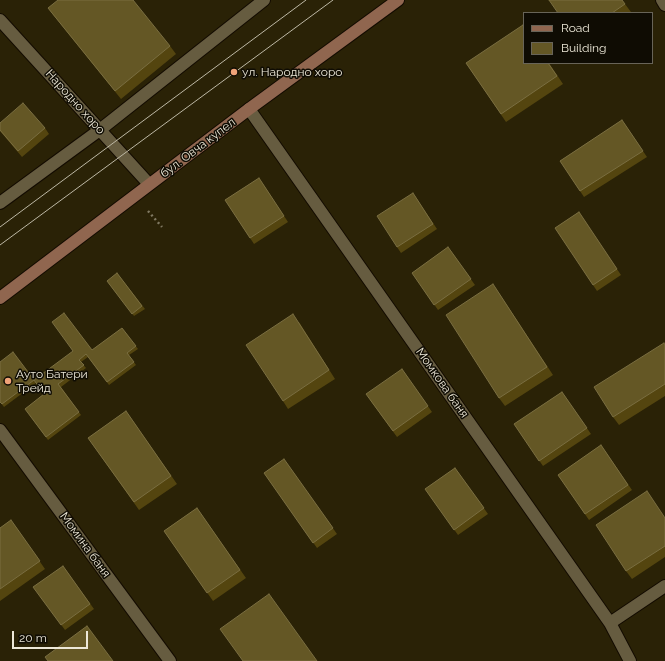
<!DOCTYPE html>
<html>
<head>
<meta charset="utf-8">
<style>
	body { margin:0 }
	#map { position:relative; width:665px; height:661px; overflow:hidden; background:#2a2206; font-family:Raleway,sans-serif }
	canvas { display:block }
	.legend { position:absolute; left:523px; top:12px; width:130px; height:52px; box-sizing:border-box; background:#0f0c03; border:1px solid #686458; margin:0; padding:5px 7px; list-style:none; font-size:12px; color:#ede8d8 }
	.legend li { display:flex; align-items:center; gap:8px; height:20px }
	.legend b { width:20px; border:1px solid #686458 }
	.scale { position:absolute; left:12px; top:631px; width:76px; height:18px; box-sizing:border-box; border:2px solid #ede8d8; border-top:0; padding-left:5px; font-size:12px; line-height:14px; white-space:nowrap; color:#ede8d8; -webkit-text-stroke:3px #0f0c03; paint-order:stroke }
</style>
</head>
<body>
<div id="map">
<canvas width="665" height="661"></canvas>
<ul class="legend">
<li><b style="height:5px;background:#90664f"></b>Road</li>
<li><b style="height:11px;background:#645725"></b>Building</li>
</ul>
<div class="scale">20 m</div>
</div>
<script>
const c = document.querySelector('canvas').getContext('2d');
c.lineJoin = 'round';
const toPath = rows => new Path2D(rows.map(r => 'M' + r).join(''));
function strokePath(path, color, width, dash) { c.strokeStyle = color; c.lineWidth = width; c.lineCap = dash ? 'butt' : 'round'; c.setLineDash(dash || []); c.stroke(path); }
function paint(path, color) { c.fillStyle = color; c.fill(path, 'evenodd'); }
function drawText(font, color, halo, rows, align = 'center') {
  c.font = font + ' Raleway,sans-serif'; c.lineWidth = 3; c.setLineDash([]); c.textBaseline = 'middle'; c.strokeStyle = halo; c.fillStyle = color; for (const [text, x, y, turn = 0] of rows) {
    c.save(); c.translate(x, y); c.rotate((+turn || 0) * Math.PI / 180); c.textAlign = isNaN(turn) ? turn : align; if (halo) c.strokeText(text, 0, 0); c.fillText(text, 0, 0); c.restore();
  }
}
const minor = toPath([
	[662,0,665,5],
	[0,20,149,184],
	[249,109,610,623,630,661],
	[0,203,101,129,264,0],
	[0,430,170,661],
	[610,623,665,586]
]);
const secondary = toPath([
	[0,298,249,109,398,0]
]);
strokePath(minor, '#130b00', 14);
strokePath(secondary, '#130b00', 14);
strokePath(toPath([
	[148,211,162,227]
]), '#807962', 2.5, [2, 3]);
strokePath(minor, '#665c40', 12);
strokePath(secondary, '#90664f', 12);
strokePath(toPath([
	[0,227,306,0],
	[0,245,333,0]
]), '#bdb8a5', 1);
paint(toPath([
	[622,0,631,12,629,13,558,13],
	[48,8,170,46,176,54,121,99,54,16],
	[466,63,549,63,563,84,506,122],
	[622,120,647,157,584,197,560,161],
	[0,123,45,128,49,134,22,157,0,131],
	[259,178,288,222,254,244,225,200],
	[413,193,437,229,401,253,397,247],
	[579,212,621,275,597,291,555,228],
	[448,247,475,285,438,310,412,273],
	[117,273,145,309,134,316,107,281],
	[499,293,553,375,505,406,499,398],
	[299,322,335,379,288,409,283,401],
	[122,328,138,349,129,355,136,365,109,385,88,357,81,362,86,368,61,387,81,415,48,440,25,409,44,394,36,383,4,407,0,402,34,380,92,350],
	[665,345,665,396,619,425,613,417],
	[402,369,432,412,397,437,370,400],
	[562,392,591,434,543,466,514,424],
	[126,411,177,484,139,510,88,438],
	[601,445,632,490,589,520,558,475],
	[284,459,337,534,317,548,264,473],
	[455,468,488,514,458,535,425,489],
	[197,508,246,578,213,601,164,531],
	[665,518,665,557,632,579,626,571],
	[11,520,45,569,0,601,0,528],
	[63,566,94,609,65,630,33,587]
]), '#54450f');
const building = toPath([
	[58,0,133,0,170,46,115,91,48,8,58,0],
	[549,0,622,0,625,4,612,13,558,13,549,0],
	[523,25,524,27,524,63,548,63,557,76,501,114,466,63,523,25],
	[23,103,45,128,18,151,0,130,0,123,23,103],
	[622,120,643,151,580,191,560,161,622,120],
	[259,178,284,216,250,238,225,200,259,178],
	[413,193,433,224,397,247,377,216,413,193],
	[579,212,617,269,593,285,555,228,579,212],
	[448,247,471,279,434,305,412,273,448,247],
	[117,273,142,306,132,314,107,281,117,273],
	[493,284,547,367,499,398,446,315,493,284],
	[64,313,92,350,122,328,136,346,127,353,134,362,107,382,86,354,79,360,84,365,58,384,79,412,46,437,25,409,44,394,34,380,73,351,52,322,64,313],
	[293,314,329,370,283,401,246,345,293,314],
	[664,343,665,345,665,384,613,417,594,387,664,343],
	[13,352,34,380,2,404,0,402,0,362,13,352],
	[402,369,428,406,393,431,366,394,402,369],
	[562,392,587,428,539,461,514,424,562,392],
	[126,411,171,476,134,502,88,438,126,411],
	[601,445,628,485,585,514,558,475,601,445],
	[284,459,333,528,313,543,264,473,284,459],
	[455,468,484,508,454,530,425,489,455,468],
	[647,491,665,518,665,546,626,571,596,525,647,491],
	[197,508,240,570,207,593,164,531,197,508],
	[11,520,40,561,0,589,0,528,11,520],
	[63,566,90,604,61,625,33,587,63,566],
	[269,594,317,661,243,661,220,629,269,594],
	[87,626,113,661,48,661,45,657,87,626]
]);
paint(building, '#645725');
strokePath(building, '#7a6e41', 1);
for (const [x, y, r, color] of [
	[234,72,4,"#f0a378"],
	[8,381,4,"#f0a378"]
]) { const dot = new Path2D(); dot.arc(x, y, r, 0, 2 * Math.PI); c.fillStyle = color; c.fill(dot); strokePath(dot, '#0f0c03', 1.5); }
drawText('12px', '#ede8d8', '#0f0c03', [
	["ул. Народно хоро",242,72],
	["Ауто Батери",16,374],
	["Трейд",16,388]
], 'left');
drawText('12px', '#ede8d8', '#0f0c03', [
	["Народно хоро",75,102,48],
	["бул. Овча купел",198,148,-37],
	["Момкова баня",442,383,55],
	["Момина баня",85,545,54]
]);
</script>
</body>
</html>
